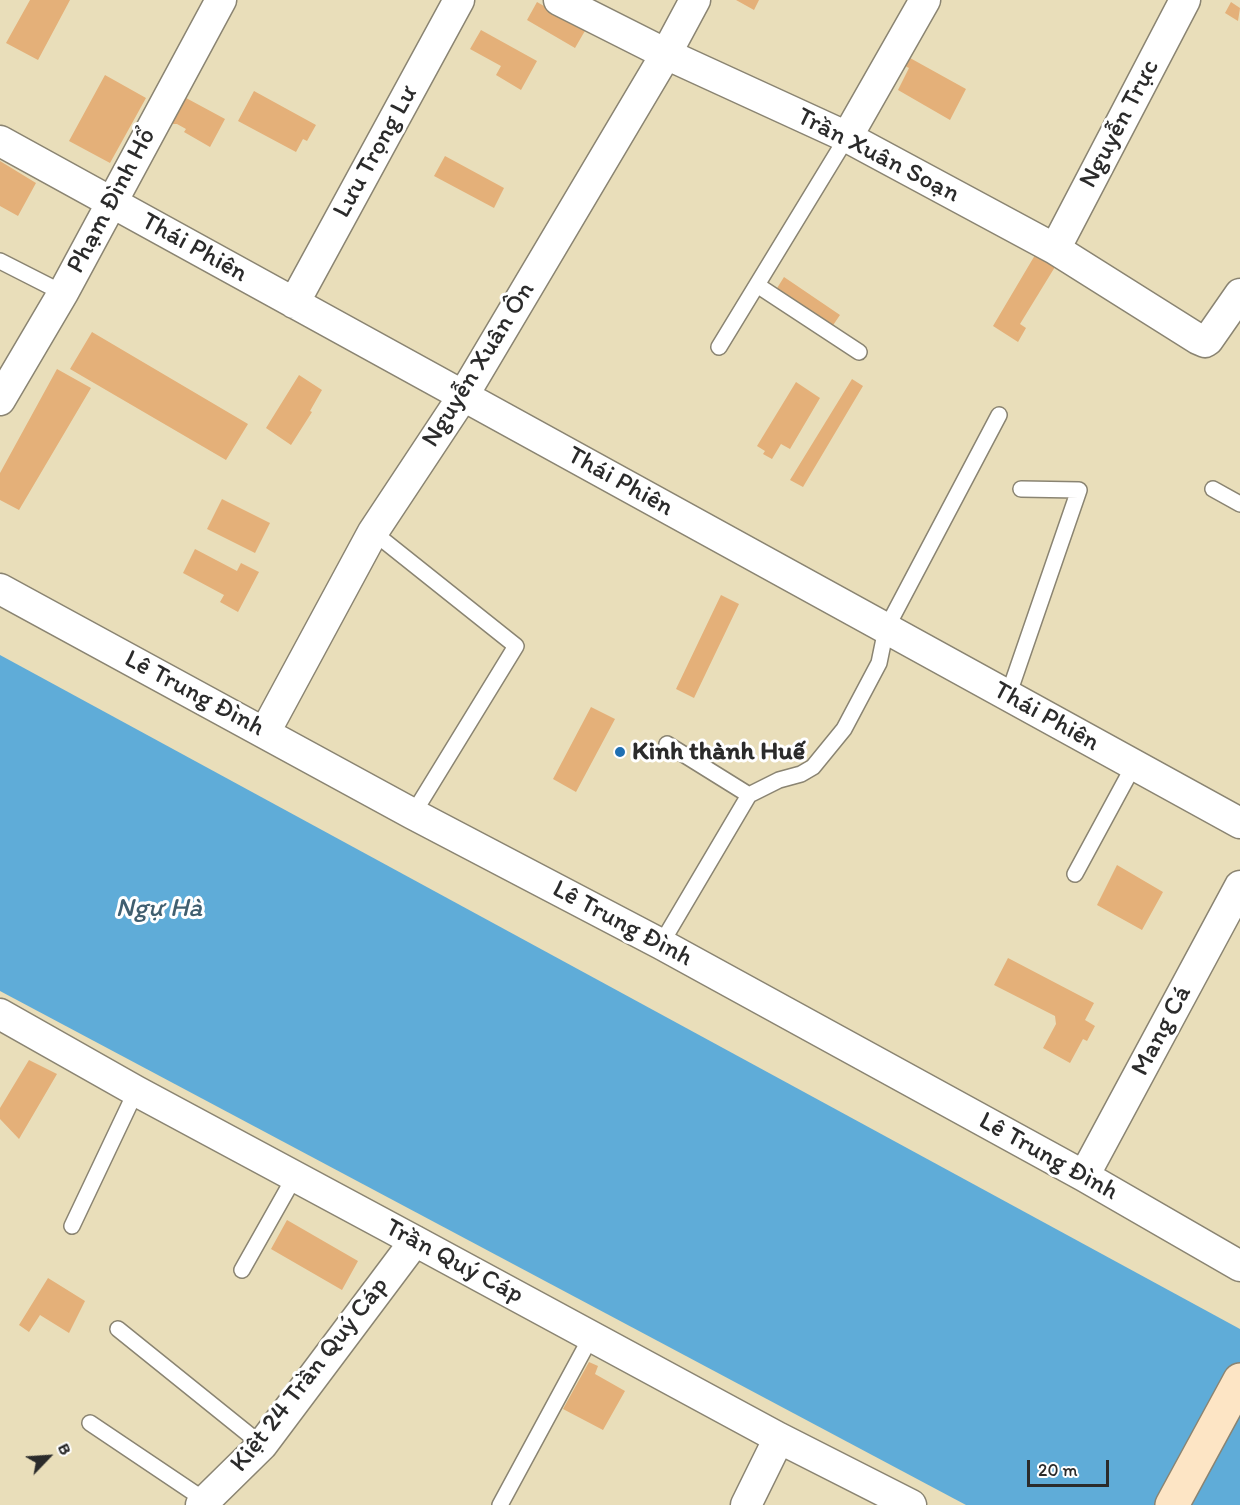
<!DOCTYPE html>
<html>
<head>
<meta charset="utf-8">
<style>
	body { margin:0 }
	#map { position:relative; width:1240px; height:1505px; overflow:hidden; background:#e9deba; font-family:Itim,sans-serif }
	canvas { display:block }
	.north { position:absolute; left:18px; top:1427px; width:60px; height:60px; -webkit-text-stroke:4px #fff; paint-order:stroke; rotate:65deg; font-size:16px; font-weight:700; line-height:24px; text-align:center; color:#2b2b2b }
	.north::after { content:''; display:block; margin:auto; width:21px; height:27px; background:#2b2b2b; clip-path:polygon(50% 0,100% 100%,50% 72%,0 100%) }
	.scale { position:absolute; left:1027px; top:1460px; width:82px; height:27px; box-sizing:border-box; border:3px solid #2b2b2b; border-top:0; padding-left:8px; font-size:18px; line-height:21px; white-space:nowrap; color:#2b2b2b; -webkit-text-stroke:4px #fff; paint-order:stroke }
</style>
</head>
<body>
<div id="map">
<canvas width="1240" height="1505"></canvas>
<div class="north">B</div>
<div class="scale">20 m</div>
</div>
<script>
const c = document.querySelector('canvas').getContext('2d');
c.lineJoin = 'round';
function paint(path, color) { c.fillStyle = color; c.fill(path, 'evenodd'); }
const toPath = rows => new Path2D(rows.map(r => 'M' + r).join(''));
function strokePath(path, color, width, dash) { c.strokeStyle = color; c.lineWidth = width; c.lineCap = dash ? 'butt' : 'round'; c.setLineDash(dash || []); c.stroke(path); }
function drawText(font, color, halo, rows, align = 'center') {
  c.font = font + ' Itim,sans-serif'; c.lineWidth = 6; c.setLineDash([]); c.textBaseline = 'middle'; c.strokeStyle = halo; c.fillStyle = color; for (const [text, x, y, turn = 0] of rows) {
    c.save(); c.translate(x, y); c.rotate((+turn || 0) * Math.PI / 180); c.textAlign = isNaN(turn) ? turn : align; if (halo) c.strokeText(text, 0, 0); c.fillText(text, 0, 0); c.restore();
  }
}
paint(toPath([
	[0,655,1240,1329,1240,1505,966,1505,0,991]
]), '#5facd8');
paint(toPath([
	[30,0,70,0,38,60,6,43],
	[547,0,593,17,575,48,527,20,537,2,544,6],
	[736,0,759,0,754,10],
	[1231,2,1240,8,1238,21,1225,13],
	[481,30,537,61,521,90,496,75,501,66,470,49],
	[910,58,966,89,950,120,898,90,909,68,905,66],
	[105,75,146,98,110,163,69,141],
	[254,91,316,125,307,141,303,139,296,152,238,121],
	[175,92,225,119,210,147,184,132,186,129,177,124,170,124],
	[445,156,504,188,494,208,434,176],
	[0,161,36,183,18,216,0,206],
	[1038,250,1058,262,1020,324,1026,328,1018,342,993,326],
	[784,277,840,315,825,337,769,301],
	[92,332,248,424,226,460,70,369],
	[57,369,91,388,19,510,0,500,0,473],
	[299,375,322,390,310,411,312,412,291,445,266,428],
	[852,379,863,386,803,487,790,480],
	[796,382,820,398,790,449,781,444,772,459,763,454,765,451,757,446],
	[222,499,270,523,255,553,207,529],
	[195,549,237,571,241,563,259,572,238,612,220,602,224,595,183,573],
	[721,595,739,604,694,698,676,689],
	[591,707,615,719,576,792,553,779],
	[1117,865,1163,892,1142,930,1097,905],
	[1008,958,1094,1003,1085,1020,1095,1026,1087,1041,1083,1039,1070,1063,1043,1048,1056,1024,1055,1016,994,985],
	[29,1060,57,1074,19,1139,0,1119,0,1108],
	[287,1220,358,1261,342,1290,271,1249],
	[48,1278,85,1301,69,1333,40,1315,29,1332,19,1325],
	[589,1362,598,1366,595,1374,625,1391,603,1430,563,1409]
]), '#e4b079');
const lane = toPath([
	[0,261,63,293],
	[757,285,859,352],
	[719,347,847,137],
	[1213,489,1240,504],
	[373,532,516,646,413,814],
	[1008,696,1079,490,1021,489],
	[667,744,749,795],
	[1075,874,1134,765],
	[661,944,749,795,779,780,801,774,813,767,844,729,879,663,886,629,999,415],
	[72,1226,136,1091],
	[242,1270,295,1176],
	[118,1329,262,1445],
	[90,1423,206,1501],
	[500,1505,592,1335]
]);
const street = toPath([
	[559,0,666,54,847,137,1055,249,1198,339,1205,342,1208,340,1240,294],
	[847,137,925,0],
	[0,141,1240,823],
	[1055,249,1185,0],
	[294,303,459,0],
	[0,400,63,293,221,0],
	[0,589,413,814,661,944,1084,1176,1240,1266],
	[265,732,373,532,463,396,666,54,695,0],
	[0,1014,136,1091,415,1241,779,1438,911,1505],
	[1084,1176,1240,886],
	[201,1505,262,1445,415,1241],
	[746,1505,779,1438]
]);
const secondary = toPath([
	[1172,1505,1240,1380]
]);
strokePath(lane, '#8a8472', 18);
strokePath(street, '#8a8472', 33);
strokePath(secondary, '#8a8472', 36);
strokePath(lane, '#fff', 15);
strokePath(street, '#fff', 30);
strokePath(secondary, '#fde5c5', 33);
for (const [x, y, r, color] of [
	[620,752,6,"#1f6fb2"]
]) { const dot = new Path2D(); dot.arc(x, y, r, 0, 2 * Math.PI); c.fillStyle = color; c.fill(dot); strokePath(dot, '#fff', 2); }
drawText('26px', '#2b2b2b', '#fff', [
	["Nguyễn Trực",1120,124,-62],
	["Lưu Trọng Lư",376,152,-61],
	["Trần Xuân Soạn",878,156,27],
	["Phạm Đình Hổ",112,201,-62],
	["Thái Phiên",194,248,29],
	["Nguyễn Xuân Ôn",479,365,-58],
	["Thái Phiên",620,482,29],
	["Lê Trung Đình",194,694,28],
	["Thái Phiên",1046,717,29],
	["Lê Trung Đình",622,924,28],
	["Mang Cá",1162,1031,-62],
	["Lê Trung Đình",1048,1157,29],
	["Trần Quý Cáp",454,1262,28],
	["Kiệt 24 Trần Quý Cáp",310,1375,-52]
]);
drawText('bold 26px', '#2b2b2b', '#fff', [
	["Kinh thành Huế",632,752]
], 'left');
drawText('italic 27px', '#405f70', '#fff', [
	["Ngự Hà",159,909]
]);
</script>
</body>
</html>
